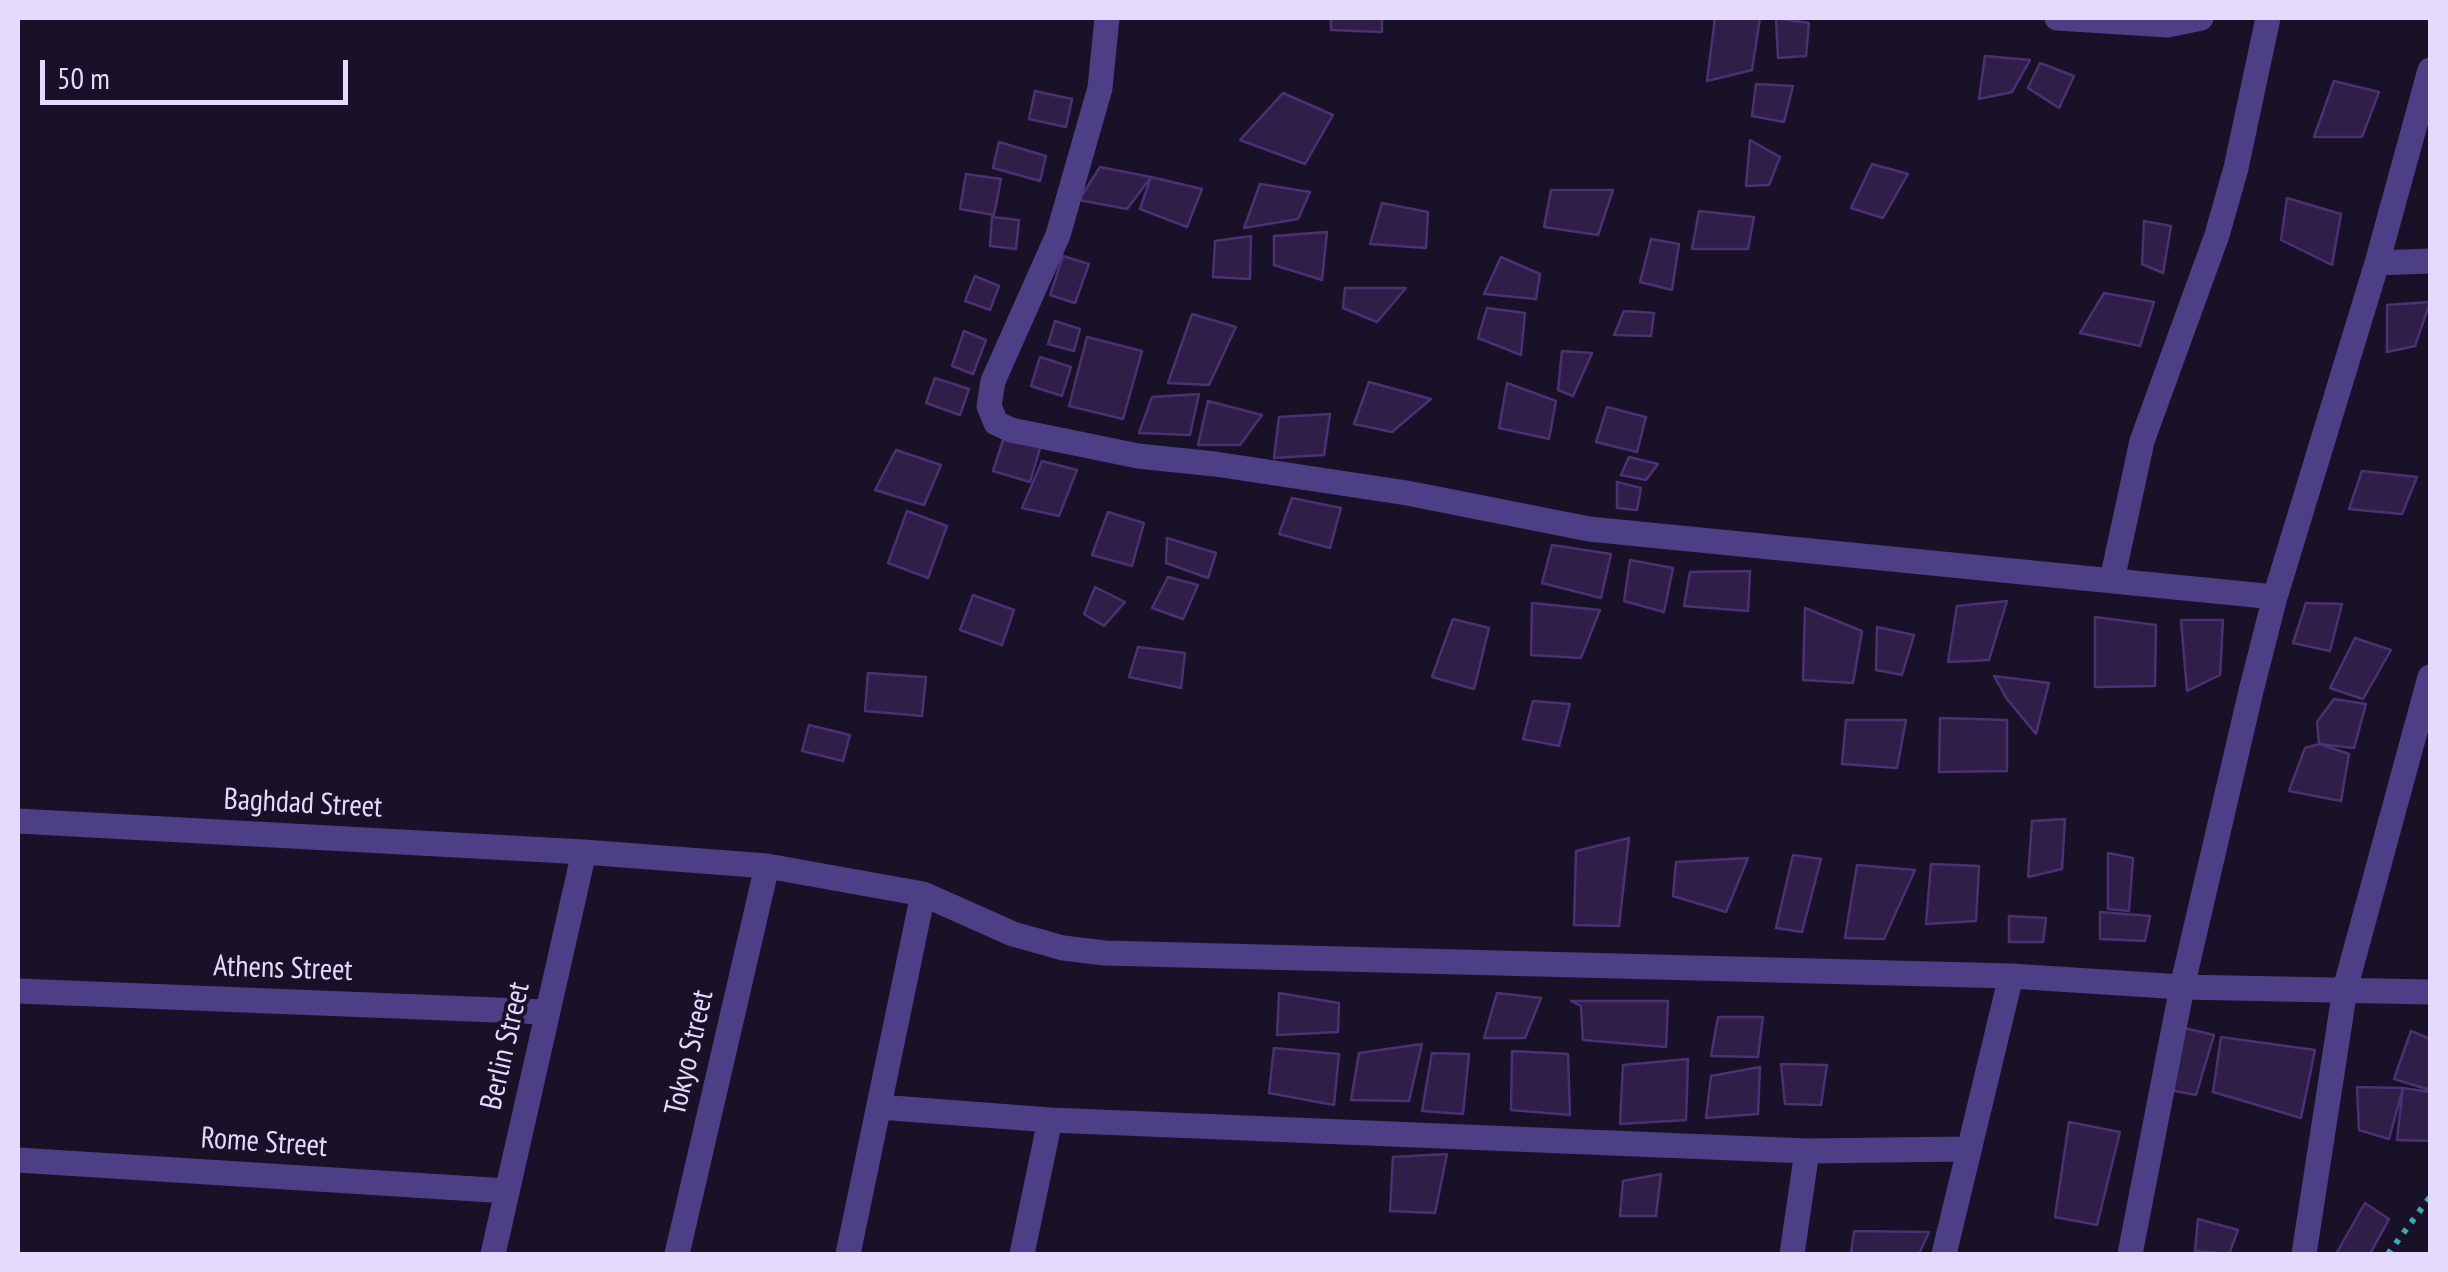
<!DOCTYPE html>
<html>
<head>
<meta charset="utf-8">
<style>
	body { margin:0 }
	#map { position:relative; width:2448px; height:1272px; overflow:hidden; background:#191128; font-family:"PT Sans Narrow",sans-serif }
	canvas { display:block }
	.frame { position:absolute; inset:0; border:20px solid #e4dafd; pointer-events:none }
	.scale { position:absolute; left:40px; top:60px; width:308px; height:45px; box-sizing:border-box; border:5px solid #e4dafd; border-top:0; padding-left:12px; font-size:30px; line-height:35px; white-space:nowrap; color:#e4dafd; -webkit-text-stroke:8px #191128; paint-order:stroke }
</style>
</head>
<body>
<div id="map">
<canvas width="2448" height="1272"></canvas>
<div class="frame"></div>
<div class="scale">50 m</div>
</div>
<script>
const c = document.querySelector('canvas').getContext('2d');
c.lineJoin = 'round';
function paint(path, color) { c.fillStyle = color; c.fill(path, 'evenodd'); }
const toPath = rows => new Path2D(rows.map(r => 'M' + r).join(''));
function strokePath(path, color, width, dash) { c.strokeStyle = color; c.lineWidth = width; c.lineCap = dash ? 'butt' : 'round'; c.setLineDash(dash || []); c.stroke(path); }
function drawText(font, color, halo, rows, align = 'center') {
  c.font = font + ' "PT Sans Narrow",sans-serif'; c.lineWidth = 8; c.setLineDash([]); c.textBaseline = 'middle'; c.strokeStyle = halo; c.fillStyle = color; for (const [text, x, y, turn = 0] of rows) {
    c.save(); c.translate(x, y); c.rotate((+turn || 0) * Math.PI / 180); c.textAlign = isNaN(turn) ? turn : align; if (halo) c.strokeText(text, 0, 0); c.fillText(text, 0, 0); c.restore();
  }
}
const building = toPath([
	[1331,18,1382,18,1382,32,1331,30,1331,18],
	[1715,18,1760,18,1752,70,1707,81,1715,18],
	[1776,18,1809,23,1806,56,1778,58,1776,18],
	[1985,56,2030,60,2012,92,1979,99,1985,56],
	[2040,63,2074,76,2059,108,2028,88,2040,63],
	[2334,81,2379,92,2362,137,2314,137,2334,81],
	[1756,84,1793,86,1784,122,1752,116,1756,84],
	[1035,91,1072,99,1066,127,1029,119,1035,91],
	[1283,93,1333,115,1305,164,1240,140,1283,93],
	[1750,140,1780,157,1769,185,1746,186,1750,140],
	[999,142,1046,156,1040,181,993,168,999,142],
	[1872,164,1908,174,1883,218,1851,208,1872,164],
	[1100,167,1151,177,1127,209,1079,200,1100,167],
	[966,174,1001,179,994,215,960,209,966,174],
	[1151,177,1202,189,1187,227,1140,209,1151,177],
	[1260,184,1310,192,1298,219,1244,228,1260,184],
	[1551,190,1613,190,1598,235,1544,227,1551,190],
	[2287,198,2341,214,2332,265,2281,240,2287,198],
	[1382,203,1428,212,1426,248,1370,244,1382,203],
	[1699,211,1754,217,1748,249,1692,249,1699,211],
	[992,217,1019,220,1016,249,990,246,992,217],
	[2144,221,2171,226,2163,273,2142,264,2144,221],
	[1327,232,1322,280,1274,265,1274,236,1327,232],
	[1251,236,1250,279,1213,277,1215,241,1251,236],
	[1651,239,1679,244,1672,290,1640,282,1651,239],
	[1063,256,1089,264,1075,303,1050,295,1063,256],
	[1501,257,1540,274,1536,299,1484,294,1501,257],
	[975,276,999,286,990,310,965,301,975,276],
	[1345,288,1406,288,1377,322,1343,308,1345,288],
	[2104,293,2154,302,2140,346,2080,333,2104,293],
	[2430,302,2415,346,2387,352,2387,305,2430,302],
	[1487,308,1525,313,1521,355,1478,338,1487,308],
	[1624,311,1654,313,1651,336,1614,335,1624,311],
	[1192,314,1236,327,1209,385,1168,383,1192,314],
	[1055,321,1080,329,1074,351,1048,344,1055,321],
	[964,331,986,340,973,374,952,366,964,331],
	[1087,337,1142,351,1123,419,1069,406,1087,337],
	[1562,351,1592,353,1573,396,1558,390,1562,351],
	[1040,357,1071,367,1062,396,1031,386,1040,357],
	[935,378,969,389,960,415,926,403,935,378],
	[1369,382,1431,399,1392,432,1354,424,1369,382],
	[1507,383,1556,401,1549,439,1499,428,1507,383],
	[1199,394,1190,435,1139,433,1152,397,1199,394],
	[1208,401,1262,415,1240,445,1198,445,1208,401],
	[1607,407,1646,417,1637,452,1596,442,1607,407],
	[1330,414,1324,455,1274,458,1279,417,1330,414],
	[1005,434,1041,445,1030,482,993,471,1005,434],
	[896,450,941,465,924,505,875,490,896,450],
	[1629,457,1658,464,1646,480,1621,475,1629,457],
	[1042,461,1077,470,1059,516,1022,508,1042,461],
	[2362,471,2417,477,2402,514,2349,509,2362,471],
	[1617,482,1641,488,1637,510,1617,508,1617,482],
	[1292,498,1341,508,1330,548,1279,534,1292,498],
	[907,511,947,526,928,578,888,563,907,511],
	[1108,512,1144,523,1132,566,1092,555,1108,512],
	[1167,538,1216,553,1208,578,1166,563,1167,538],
	[1552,545,1611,554,1601,598,1542,583,1552,545],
	[1630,560,1673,568,1664,612,1624,601,1630,560],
	[1750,571,1748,611,1684,606,1690,572,1750,571],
	[1168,577,1198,585,1183,619,1152,608,1168,577],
	[1095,587,1125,602,1104,626,1084,614,1095,587],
	[973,595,1014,610,1002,645,960,630,973,595],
	[2007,601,1989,660,1948,662,1957,606,2007,601],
	[1532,603,1600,610,1581,658,1531,655,1532,603],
	[2306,603,2342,604,2330,651,2293,643,2306,603],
	[1805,608,1862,631,1853,683,1803,680,1805,608],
	[2095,617,2156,625,2155,686,2095,687,2095,617],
	[1453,619,1489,628,1474,689,1432,677,1453,619],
	[2181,620,2223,620,2220,675,2187,691,2181,620],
	[1877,627,1914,635,1902,675,1876,670,1877,627],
	[2355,638,2391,650,2363,699,2330,688,2355,638],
	[1138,647,1185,653,1181,688,1129,677,1138,647],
	[868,673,926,677,922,716,865,711,868,673],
	[1994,676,2049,683,2036,734,2007,699,1994,676],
	[2334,699,2366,704,2354,748,2319,744,2317,722,2334,699],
	[1533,701,1570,704,1559,746,1523,739,1533,701],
	[1940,718,2007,720,2007,771,1939,772,1940,718],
	[1846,720,1906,720,1897,768,1842,764,1846,720],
	[809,725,850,735,843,761,802,751,809,725],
	[2319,744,2349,754,2341,801,2289,791,2305,748,2319,744],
	[2065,819,2062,869,2028,877,2032,821,2065,819],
	[1629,838,1619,926,1574,925,1576,851,1629,838],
	[2108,853,2133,858,2129,911,2108,909,2108,853],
	[1793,855,1821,859,1802,932,1776,928,1793,855],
	[1748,858,1726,912,1673,896,1676,862,1748,858],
	[1931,864,1979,866,1976,921,1926,924,1931,864],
	[1857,865,1915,870,1884,939,1845,938,1857,865],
	[2100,912,2150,916,2145,941,2100,939,2100,912],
	[2009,916,2046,918,2043,942,2009,942,2009,916],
	[1279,993,1339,1003,1338,1032,1277,1035,1279,993],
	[1497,993,1541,998,1525,1038,1484,1038,1497,993],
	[1571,1001,1668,1001,1666,1047,1583,1040,1581,1006,1571,1001],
	[1718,1017,1763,1017,1758,1057,1711,1056,1718,1017],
	[2180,1027,2214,1035,2196,1095,2170,1090,2180,1027],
	[2411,1031,2430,1039,2430,1090,2394,1079,2411,1031],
	[2221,1037,2315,1050,2301,1118,2213,1092,2221,1037],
	[1422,1044,1409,1101,1351,1100,1359,1053,1422,1044],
	[1274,1048,1339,1054,1334,1105,1269,1093,1274,1048],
	[1512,1051,1568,1054,1570,1115,1511,1110,1512,1051],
	[1432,1053,1469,1054,1463,1114,1422,1111,1432,1053],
	[1688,1059,1686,1120,1620,1124,1623,1065,1688,1059],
	[1781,1064,1827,1065,1821,1105,1785,1104,1781,1064],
	[1760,1067,1758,1114,1706,1118,1711,1076,1760,1067],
	[2357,1087,2403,1088,2389,1139,2359,1130,2357,1087],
	[2403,1088,2430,1092,2430,1141,2397,1140,2403,1088],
	[2069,1122,2120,1132,2097,1225,2055,1217,2069,1122],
	[1447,1154,1435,1213,1390,1211,1393,1157,1447,1154],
	[1661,1174,1656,1216,1620,1216,1623,1181,1661,1174],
	[2365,1203,2389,1219,2370,1254,2336,1254,2365,1203],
	[2198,1219,2238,1230,2229,1254,2195,1251,2198,1219],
	[1854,1231,1929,1232,1919,1254,1851,1254,1854,1231]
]);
paint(building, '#2e1e48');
strokePath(building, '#4a3173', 2.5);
strokePath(toPath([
	[2388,1254,2430,1197]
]), '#36a8b6', 6, [5, 8]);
strokePath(toPath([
	[1107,18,1100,88,1058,235,993,381,989,406,996,423,1011,430,1138,456,1215,464,1407,493,1589,529,2275,597],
	[2057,18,2168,25,2201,18],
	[2377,263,2430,261],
	[2112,580,2142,441,2217,235,2236,168,2268,18],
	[18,821,584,852,767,866,923,894,1013,934,1063,948,1105,953,2011,976,2182,987,2430,992],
	[18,991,546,1012],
	[879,1107,1050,1120,1807,1151,1967,1149],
	[18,1160,507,1191],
	[493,1254,584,852],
	[677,1254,767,866],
	[848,1254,923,894],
	[1022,1254,1050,1120],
	[1792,1254,1807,1151],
	[1944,1254,2011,976],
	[2130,1254,2182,987,2251,691,2275,597,2377,263,2430,70],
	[2304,1254,2345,989,2430,677]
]), '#4d3f85', 25);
drawText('30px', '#e4dafd', '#191128', [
	["Baghdad Street",303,804,3],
	["Athens Street",283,969,2],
	["Berlin Street",506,1046,-77],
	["Tokyo Street",690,1053,-77],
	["Rome Street",264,1143,4]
]);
</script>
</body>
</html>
